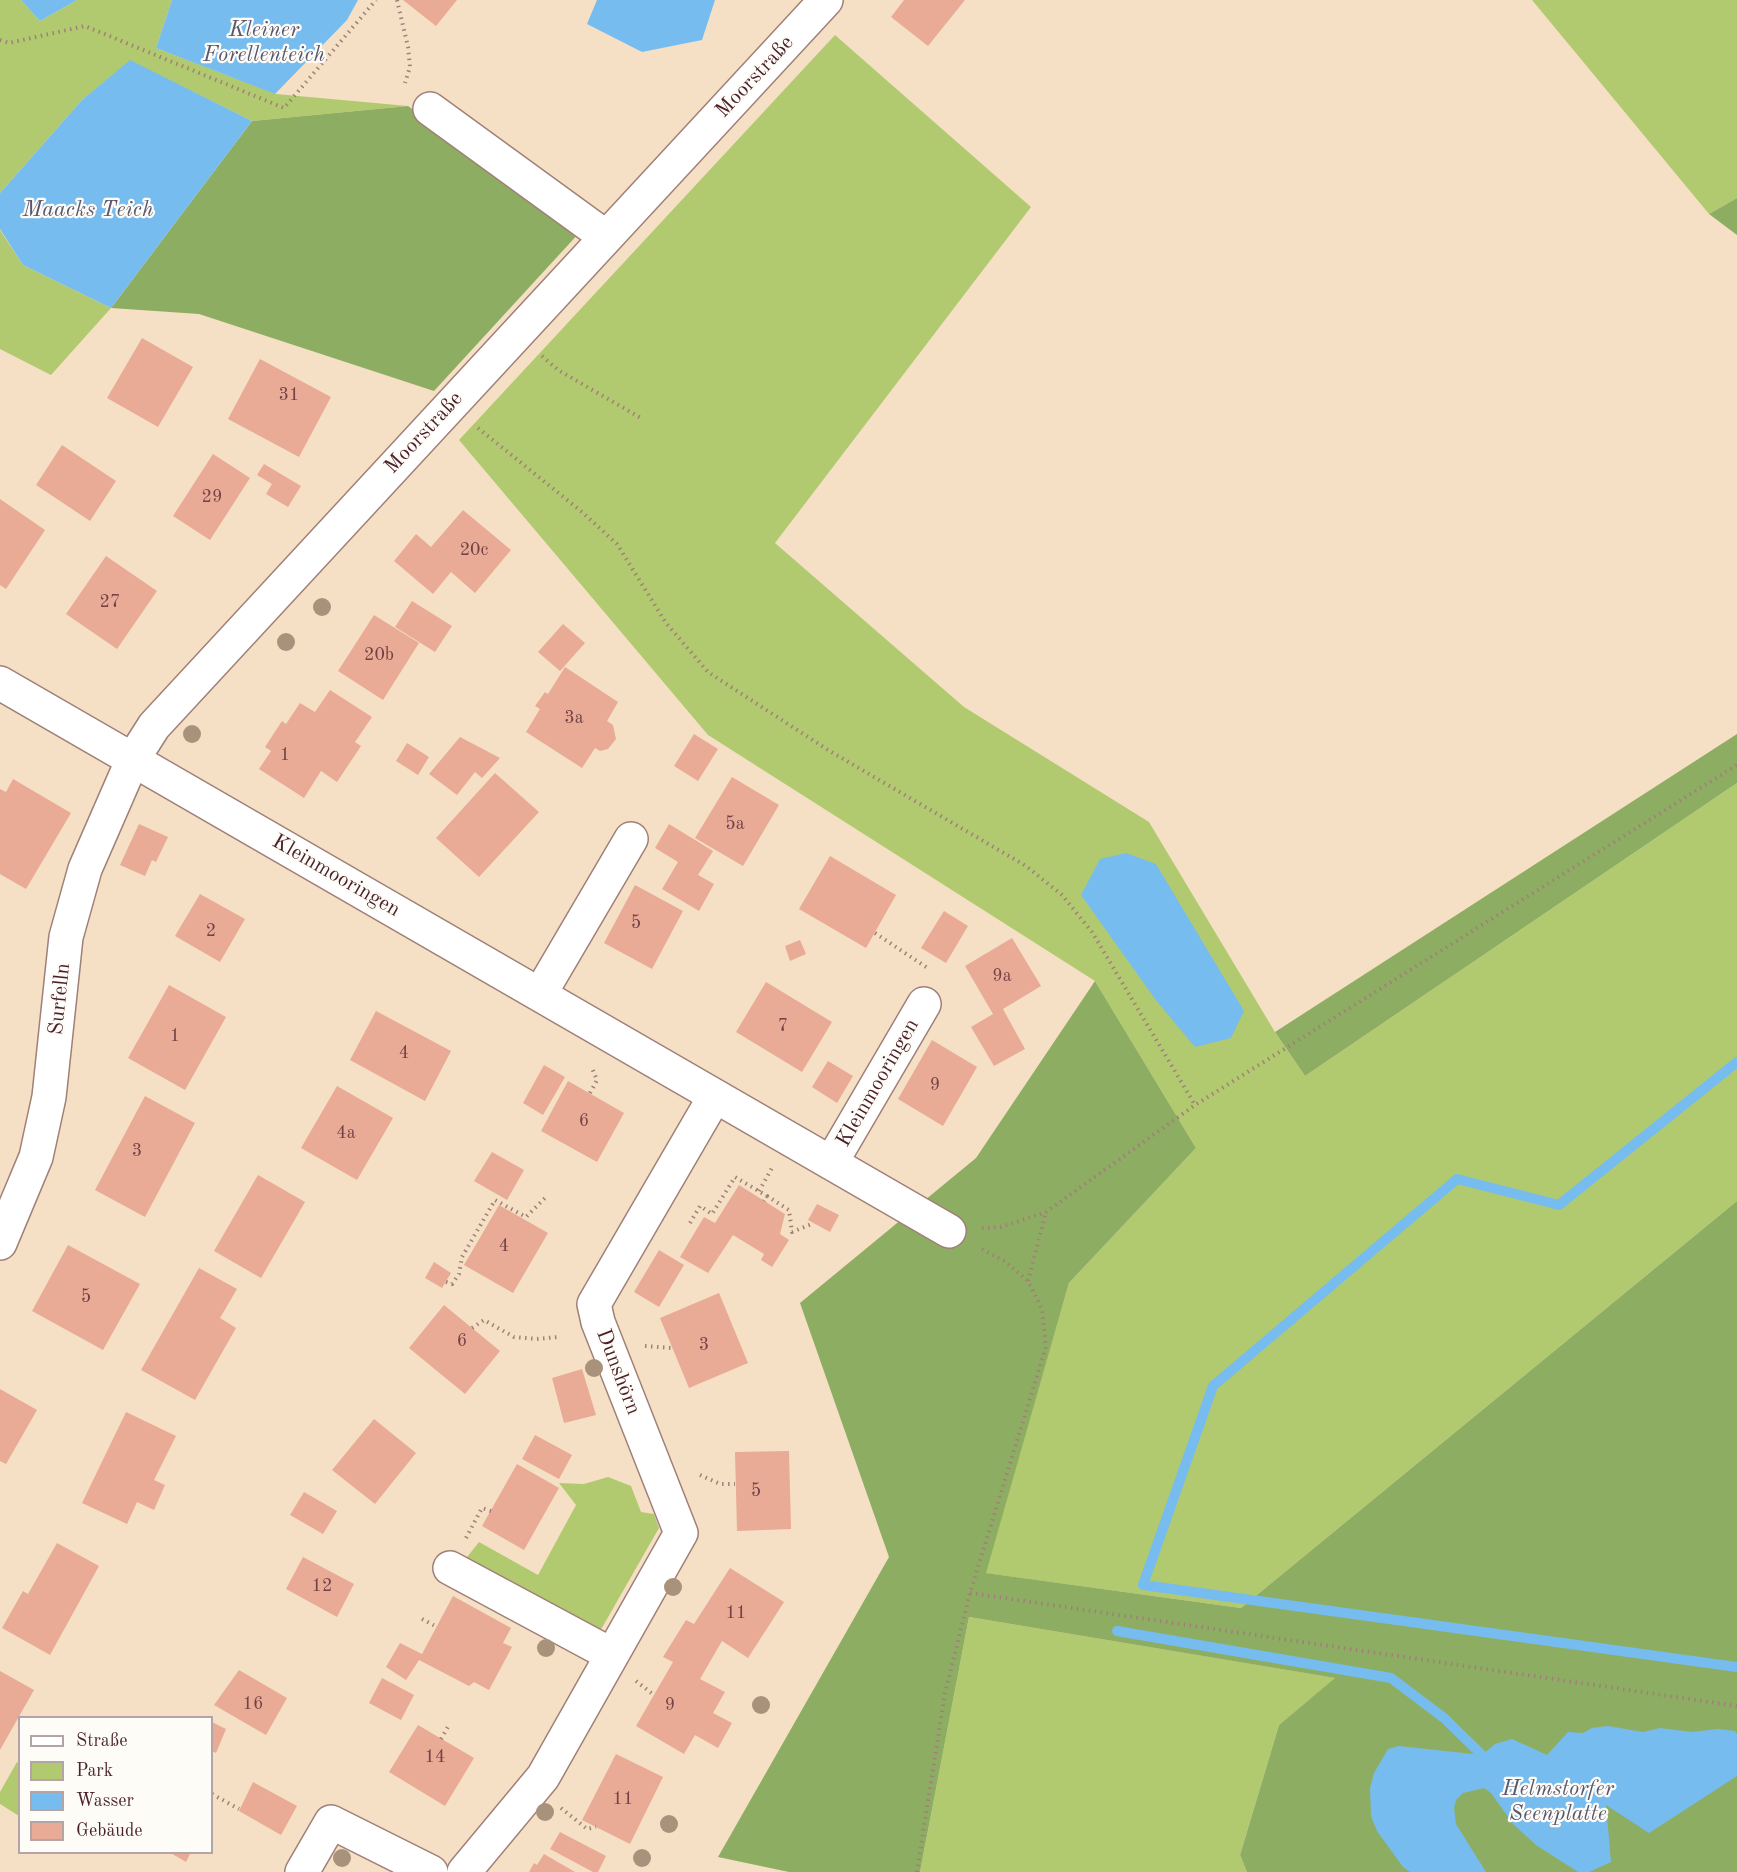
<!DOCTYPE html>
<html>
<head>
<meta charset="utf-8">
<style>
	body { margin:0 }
	#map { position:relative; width:1737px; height:1872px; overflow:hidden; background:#f5e0c5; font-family:"Old Standard TT",serif }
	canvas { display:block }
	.legend { position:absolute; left:18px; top:1716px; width:195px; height:138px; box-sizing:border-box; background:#fdfcf7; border:2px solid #b5a4a5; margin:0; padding:8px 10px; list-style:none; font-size:18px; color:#4a1f2b }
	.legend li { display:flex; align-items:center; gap:12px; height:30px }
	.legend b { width:30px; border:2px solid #b5a4a5 }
</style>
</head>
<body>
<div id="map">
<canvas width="1737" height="1872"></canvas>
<ul class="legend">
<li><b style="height:8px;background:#fff"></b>Straße</li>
<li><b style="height:16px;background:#b2ca6f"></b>Park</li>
<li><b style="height:16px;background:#77bcee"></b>Wasser</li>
<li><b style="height:16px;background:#e9aa96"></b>Gebäude</li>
</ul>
</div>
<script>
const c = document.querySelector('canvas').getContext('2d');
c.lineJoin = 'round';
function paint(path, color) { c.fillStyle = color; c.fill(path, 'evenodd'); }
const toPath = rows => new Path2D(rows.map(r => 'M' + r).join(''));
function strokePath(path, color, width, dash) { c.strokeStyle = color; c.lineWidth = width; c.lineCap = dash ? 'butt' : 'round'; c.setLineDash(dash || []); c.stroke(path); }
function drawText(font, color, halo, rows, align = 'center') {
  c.font = font + ' "Old Standard TT",serif'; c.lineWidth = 4.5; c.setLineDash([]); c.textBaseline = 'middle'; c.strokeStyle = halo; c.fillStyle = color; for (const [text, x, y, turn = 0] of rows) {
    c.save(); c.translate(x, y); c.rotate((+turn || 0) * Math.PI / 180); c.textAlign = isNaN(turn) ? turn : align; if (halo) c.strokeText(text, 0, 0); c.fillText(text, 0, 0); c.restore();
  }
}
paint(toPath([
	[0,0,21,0,40,21,77,0,172,0,156,48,276,94,408,106,252,121,130,61,82,100,0,193],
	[1532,0,1737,0,1737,198,1709,214],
	[835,35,1031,207,775,543,964,707,1149,822,1275,1032,1305,1076,1737,783,1737,1201,1241,1608,985,1573,1069,1283,1196,1148,1095,981,708,735,459,440],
	[0,230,23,265,111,308,51,375,0,349],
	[608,1477,631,1486,641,1512,654,1514,659,1528,599,1633,464,1561,479,1542,538,1575,576,1505,559,1483,584,1484],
	[969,1617,1336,1678,1279,1725,1240,1855,1247,1872,920,1872],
	[17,1762,20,1764,19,1816,0,1804,0,1792]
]), '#b2ca6f');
paint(toPath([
	[408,106,580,232,434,391,199,314,111,308,252,121],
	[1737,198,1737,235,1709,214],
	[1737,734,1737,783,1305,1076,1275,1032],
	[1095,981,1196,1148,1069,1283,986,1573,1241,1608,1737,1201,1737,1872,1247,1872,1240,1855,1279,1725,1335,1678,969,1617,920,1872,789,1872,718,1857,889,1557,800,1303,976,1158]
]), '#8dae62');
paint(toPath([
	[21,0,77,0,40,21],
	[172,0,358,0,347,20,275,94,156,48],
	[597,0,715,0,702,40,642,52,587,24],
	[130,60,252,121,111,308,23,265,0,229,0,193,82,100],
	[1126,853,1156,864,1244,1011,1231,1038,1195,1047,1155,999,1081,895,1100,859],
	[1608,1726,1643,1732,1660,1728,1692,1732,1718,1729,1735,1731,1737,1734,1737,1776,1649,1833,1606,1805,1611,1862,1589,1872,1578,1872,1536,1845,1513,1824,1491,1793,1484,1788,1463,1793,1456,1800,1454,1808,1456,1824,1486,1872,1410,1872,1403,1867,1377,1831,1371,1816,1370,1788,1374,1773,1388,1749,1399,1746,1482,1755,1495,1744,1512,1739,1547,1755,1568,1732,1583,1733,1592,1728]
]), '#77bcee');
strokePath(toPath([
	[1737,1062,1559,1205,1457,1179,1213,1386,1143,1585,1737,1667],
	[1117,1631,1391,1678,1444,1718,1482,1755]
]), '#77bcee', 10);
paint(toPath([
	[403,0,457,0,436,26],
	[904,0,965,0,928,46,891,17],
	[142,338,193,367,158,427,107,398],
	[260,359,331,397,299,457,228,419],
	[62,445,116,481,90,521,36,485],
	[213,454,250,478,210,540,173,516],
	[264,464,301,486,288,507,266,494,272,484,257,475],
	[0,499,45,530,6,589,0,585],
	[463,510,511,550,475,593,451,572,433,594,394,561,416,534,431,547],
	[106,556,157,591,117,649,66,614],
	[412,601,452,626,435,652,395,627],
	[374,615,419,643,383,700,338,671],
	[563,624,585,643,560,671,538,652],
	[565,667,618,702,607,721,613,725,616,739,608,749,600,751,595,748,582,768,526,732,540,709,535,706,545,692,548,694],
	[330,690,372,717,355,742,361,746,337,782,321,771,304,798,259,769,271,751,265,747,282,721,286,724,300,703,315,712],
	[694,734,718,749,698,781,674,766],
	[460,737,500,758,482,778,475,772,457,795,429,774],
	[407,743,429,757,418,775,396,761],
	[495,773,539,812,479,877,436,838],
	[732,777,779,805,743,866,695,838],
	[13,779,71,813,26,889,0,874,0,789,6,792],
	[139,824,168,837,156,862,152,860,145,876,120,865],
	[669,824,713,851,698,875,714,884,699,911,662,889,678,862,655,848],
	[830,856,896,895,866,948,799,909],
	[635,885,683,911,652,969,604,943],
	[200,894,245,919,220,962,175,936],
	[944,911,968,926,946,963,921,948],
	[1012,938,1041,986,1003,1009,1025,1049,994,1066,971,1027,993,1014,965,966],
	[800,940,806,954,790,961,785,946],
	[766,982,832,1022,802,1072,736,1032],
	[169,985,226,1017,185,1090,128,1058],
	[376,1011,451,1051,425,1101,350,1060],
	[932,1040,977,1067,943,1126,898,1099],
	[828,1061,853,1076,837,1103,812,1087],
	[544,1065,565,1077,543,1115,523,1103],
	[568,1081,624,1113,597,1162,541,1131],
	[337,1086,393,1118,357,1180,301,1148],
	[145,1096,195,1123,145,1217,95,1190],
	[492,1152,524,1170,507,1200,474,1181],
	[258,1175,305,1202,261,1278,214,1251],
	[739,1185,785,1214,780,1234,789,1240,772,1267,761,1260,764,1254,733,1235,708,1273,680,1257,704,1217,715,1223],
	[817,1204,839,1215,830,1232,808,1220],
	[499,1205,548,1233,513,1293,464,1265],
	[68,1245,140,1284,103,1350,32,1311],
	[659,1250,684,1265,659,1307,634,1292],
	[434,1262,451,1273,442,1288,425,1278],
	[199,1268,237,1289,220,1318,236,1328,195,1400,141,1370],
	[719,1293,748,1363,689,1388,660,1318],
	[444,1305,500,1351,465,1394,409,1348],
	[582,1369,596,1415,564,1423,552,1378],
	[0,1389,37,1410,6,1464,0,1461],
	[126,1412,176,1436,154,1480,165,1485,154,1510,137,1502,127,1524,82,1503],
	[374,1419,416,1453,375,1504,332,1470],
	[535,1435,572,1455,559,1479,522,1459],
	[789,1451,791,1529,737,1531,735,1452],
	[517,1464,559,1488,524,1550,482,1526],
	[304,1492,337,1511,323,1534,290,1515],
	[57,1543,99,1566,50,1655,2,1628,23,1591,28,1594],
	[303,1557,354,1584,337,1617,286,1589],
	[730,1568,784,1602,748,1658,722,1641,700,1679,725,1692,713,1713,732,1723,718,1748,695,1735,684,1754,636,1726,673,1662,663,1657,686,1620,694,1624],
	[453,1596,511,1628,503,1643,512,1647,489,1690,474,1682,469,1686,419,1660,406,1680,386,1667,400,1643,422,1654],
	[239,1670,287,1698,266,1735,214,1705],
	[0,1671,34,1690,0,1750],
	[382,1678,414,1695,401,1720,369,1703],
	[212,1722,226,1729,216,1753,212,1751],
	[418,1725,474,1758,445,1806,389,1772],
	[616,1754,663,1777,630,1844,582,1820],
	[253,1782,297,1806,281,1835,239,1811],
	[560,1832,606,1856,598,1872,593,1872,550,1849],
	[169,1852,191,1852,186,1862],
	[544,1854,575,1872,529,1872,534,1863,537,1865]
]), '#e9aa96');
const minor = toPath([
	[430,109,606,237],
	[0,683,949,1231],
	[540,994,631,839],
	[831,1163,924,1004],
	[0,1243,36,1157,49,1097,66,937,85,869,133,759,154,726,826,0],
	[450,1568,612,1655],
	[302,1872,331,1822,431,1872],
	[464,1872,543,1777,681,1533,598,1322,594,1304,715,1096]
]);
strokePath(minor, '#a08078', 36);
strokePath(toPath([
	[397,0,408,47,410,67,405,83],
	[0,40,9,43,85,26,284,108,376,0],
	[542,356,558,370,641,418],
	[478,428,582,512,617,544,666,623,708,672,828,750,1026,866,1062,895,1092,932,1195,1105],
	[875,933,929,969],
	[590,1093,597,1080,591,1066],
	[759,1191,772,1168],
	[767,1196,789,1210,792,1232,814,1223],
	[690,1223,700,1206,712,1214,735,1177,767,1196,764,1201],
	[982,1228,1001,1227,1046,1212,1195,1105,1737,765],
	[1028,1281,1046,1212],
	[446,1282,452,1284,459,1274,462,1257,495,1200,526,1217,546,1197],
	[472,1328,484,1320,514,1337,537,1339,558,1337],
	[645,1346,672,1348],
	[700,1475,720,1484,735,1484],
	[466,1538,482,1508,491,1511],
	[970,1593,1737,1706],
	[422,1619,437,1627],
	[636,1681,654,1695],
	[441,1739,449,1725],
	[212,1794,239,1809],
	[561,1808,587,1829,596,1827],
	[917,1872,945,1693,970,1593,1046,1347,1042,1309,1028,1281,1004,1261,978,1247]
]), '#a08078', 4, [1.5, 4.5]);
strokePath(minor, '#fff', 33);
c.fillStyle = '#a8927b';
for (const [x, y] of [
	[322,607],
	[286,642],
	[192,734],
	[594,1368],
	[673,1587],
	[546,1648],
	[761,1705],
	[545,1812],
	[669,1824],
	[342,1858],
	[642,1858]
]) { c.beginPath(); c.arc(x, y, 9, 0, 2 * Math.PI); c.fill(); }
drawText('18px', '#724246', null, [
	["31",289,395],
	["29",212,497],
	["20c",474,550],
	["27",110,602],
	["20b",379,655],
	["3a",574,718],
	["1",285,755],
	["5a",735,824],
	["5",636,923],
	["2",211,931],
	["9a",1002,976],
	["7",783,1026],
	["1",175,1036],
	["4",404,1053],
	["9",935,1085],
	["6",584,1121],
	["4a",346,1133],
	["3",137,1151],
	["4",504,1246],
	["5",86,1297],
	["6",462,1341],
	["3",704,1345],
	["5",756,1491],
	["12",322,1586],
	["11",736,1613],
	["16",253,1704],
	["9",670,1705],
	["14",435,1757],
	["11",623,1799]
]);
drawText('21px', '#4a1f2b', '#fdfcf7', [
	["Moorstraße",755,77,-47],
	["Moorstraße",424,433,-47],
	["Kleinmooringen",336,876,30],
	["Surfelln",60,999,-84],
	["Kleinmooringen",878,1083,-60],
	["Dunshörn",618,1372,69]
]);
drawText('italic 22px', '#5a566f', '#fdfcf7', [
	["Kleiner",264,30],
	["Forellenteich",264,55],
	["Maacks Teich",88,210],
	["Helmstorfer",1558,1789],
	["Seenplatte",1558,1814]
]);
</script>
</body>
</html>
